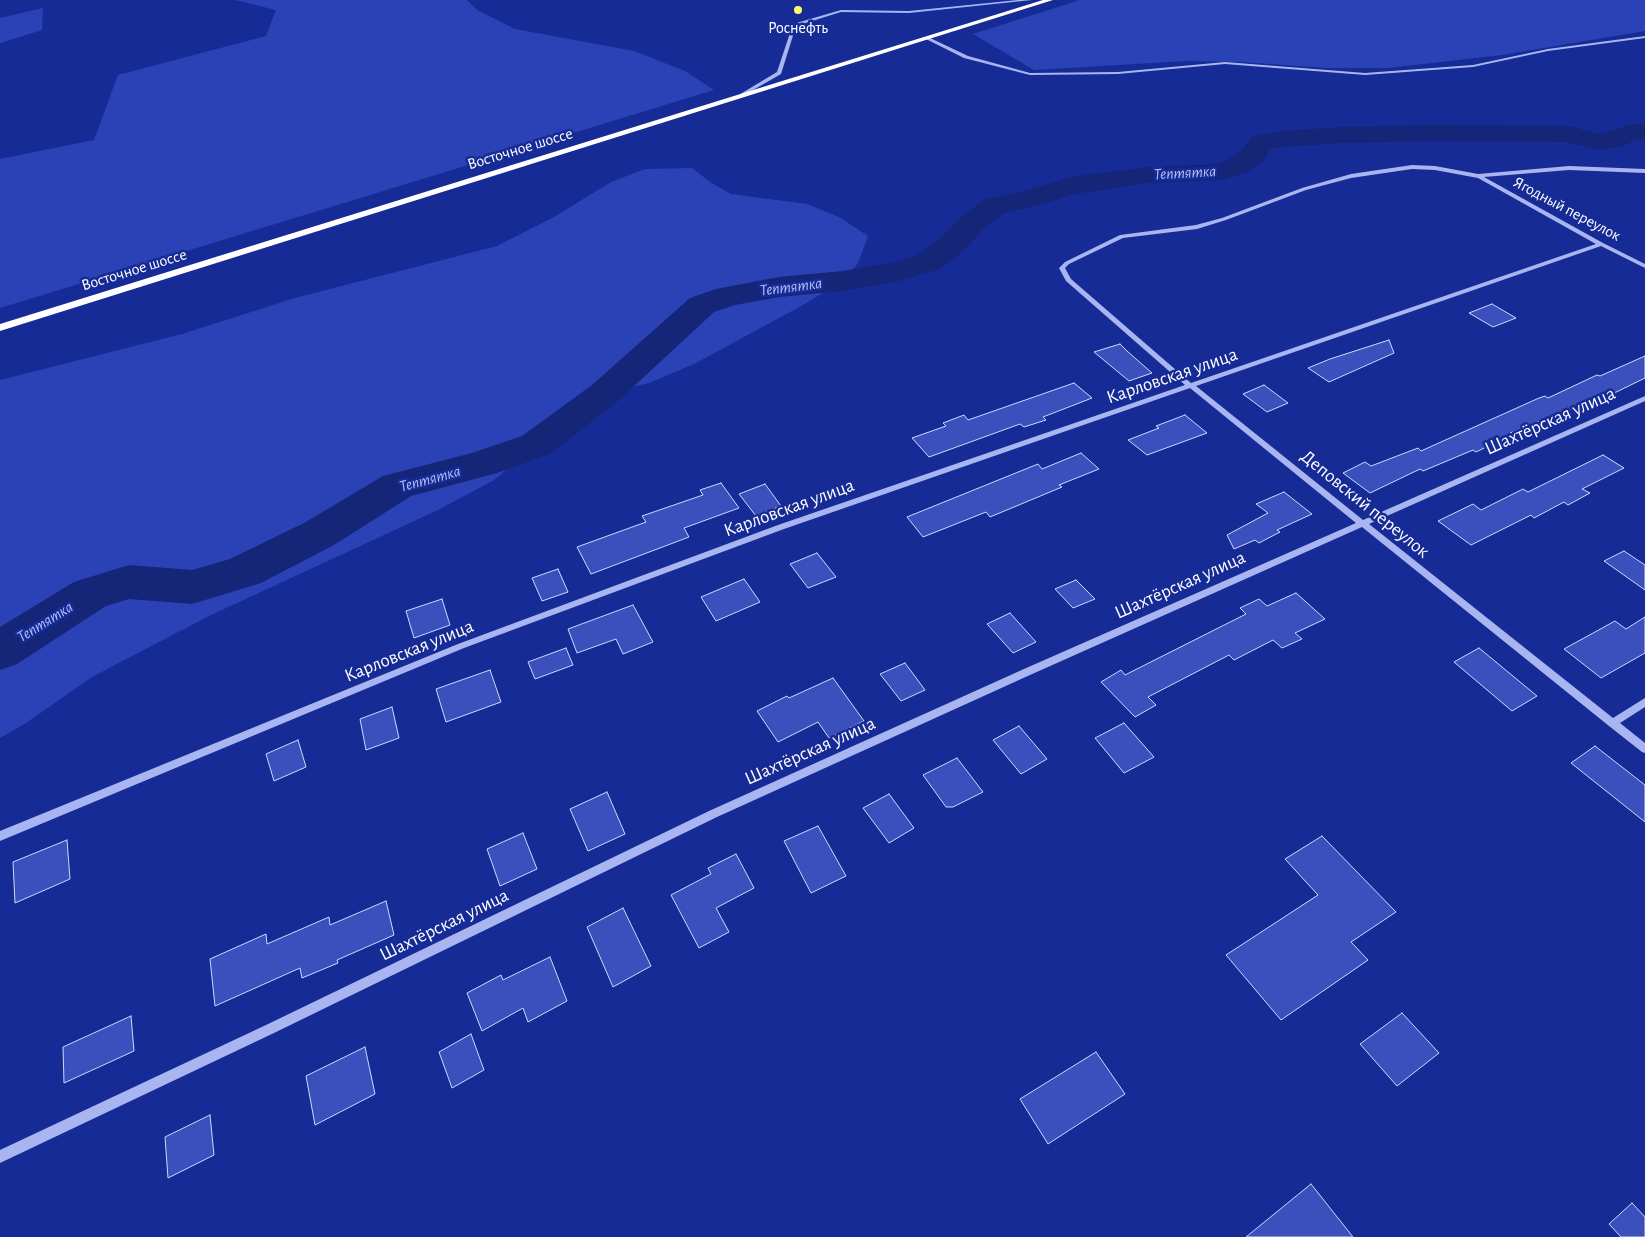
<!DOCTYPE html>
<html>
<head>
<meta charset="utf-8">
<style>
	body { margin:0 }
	canvas { display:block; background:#162b96 }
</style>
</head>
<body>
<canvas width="1645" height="1237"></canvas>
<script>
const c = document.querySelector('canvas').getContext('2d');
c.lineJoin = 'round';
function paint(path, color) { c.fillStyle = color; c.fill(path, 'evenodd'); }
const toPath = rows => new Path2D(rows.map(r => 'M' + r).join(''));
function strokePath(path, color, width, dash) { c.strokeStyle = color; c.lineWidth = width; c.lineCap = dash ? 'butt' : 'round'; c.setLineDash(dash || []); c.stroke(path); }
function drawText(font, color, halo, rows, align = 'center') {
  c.font = font + ' "Alegreya Sans",sans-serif'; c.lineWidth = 5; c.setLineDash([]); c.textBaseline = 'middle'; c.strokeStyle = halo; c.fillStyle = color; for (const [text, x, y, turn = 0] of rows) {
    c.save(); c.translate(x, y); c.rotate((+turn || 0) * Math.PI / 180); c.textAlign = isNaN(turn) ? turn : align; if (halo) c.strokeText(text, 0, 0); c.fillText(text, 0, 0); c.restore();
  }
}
paint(toPath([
	[235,0,467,0,477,10,515,29,634,51,685,71,714,90,0,308,0,159,94,140,118,75,266,36,276,10],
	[1080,0,1645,0,1645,31,1502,55,1388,68,1326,68,1243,62,1186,61,1034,70,973,34],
	[43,8,42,30,0,43,0,18],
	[692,168,710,182,731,194,807,204,839,217,868,236,858,263,843,281,803,305,694,364,649,383,605,393,576,422,536,445,494,480,440,509,209,616,92,677,26,723,0,738,0,380,182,334,295,298,497,246,554,217,611,182,645,169]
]), '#2a42b5');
paint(toPath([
	[1632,124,1645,124,1645,140,1636,140,1623,146,1600,150,1566,142,1432,141,1342,143,1282,147,1271,149,1264,160,1248,172,1221,180,1147,183,1075,194,1039,205,1004,213,984,228,967,248,940,269,898,281,843,291,779,297,735,305,714,312,618,401,550,454,497,473,411,496,334,545,261,583,192,604,129,599,106,606,17,664,0,670,0,627,74,582,129,565,192,570,230,559,304,523,383,476,472,453,522,436,592,385,690,298,716,289,779,277,843,271,894,262,918,255,945,234,962,216,984,200,1024,191,1071,177,1147,167,1218,164,1228,160,1244,148,1251,137,1282,131,1342,127,1432,125,1569,126,1600,134,1632,124]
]), '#152578');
const building = toPath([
	[1492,304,1516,318,1493,327,1469,313,1492,304],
	[1389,340,1394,353,1329,382,1308,368,1330,359,1389,340],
	[1120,344,1127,351,1152,373,1129,381,1094,352,1120,344],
	[1645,356,1645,378,1600,400,1598,399,1510,433,1513,434,1476,452,1473,450,1423,471,1420,469,1370,493,1343,473,1365,462,1371,466,1418,448,1421,451,1539,398,1545,396,1548,398,1597,375,1600,376,1645,356],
	[1074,383,1092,398,1043,417,1046,420,1024,427,1020,424,929,457,912,438,946,426,943,423,964,415,968,420,1074,383],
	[1264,385,1288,403,1267,412,1243,394,1264,385],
	[1185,415,1207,433,1147,455,1128,440,1159,428,1156,426,1185,415],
	[1081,453,1099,469,1059,485,1062,487,990,517,986,512,923,537,907,517,1038,464,1042,469,1081,453],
	[1603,455,1624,468,1582,489,1590,493,1568,505,1564,502,1534,518,1531,515,1471,545,1438,521,1473,504,1481,510,1523,489,1528,492,1603,455],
	[721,483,739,508,684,528,689,537,591,574,577,547,646,522,642,516,703,495,700,490,721,483],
	[765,484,781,506,756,516,739,494,765,484],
	[1284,492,1312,514,1277,530,1280,532,1259,543,1255,540,1234,549,1227,535,1268,513,1256,504,1284,492],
	[1624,551,1645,565,1645,590,1604,561,1624,551],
	[817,553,836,577,808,588,790,564,817,553],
	[558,569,568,592,542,601,532,578,558,569],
	[744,579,760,602,716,621,701,597,744,579],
	[1076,580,1095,599,1073,608,1055,589,1076,580],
	[1296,593,1325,619,1295,633,1302,639,1282,648,1273,640,1234,660,1229,655,1148,697,1156,705,1135,717,1101,682,1121,670,1125,675,1246,614,1240,608,1259,599,1267,606,1296,593],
	[442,599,450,625,414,638,406,611,442,599],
	[633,605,653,642,623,654,616,639,577,653,568,629,633,605],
	[1010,613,1036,642,1013,653,987,624,1010,613],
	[1645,617,1645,653,1601,678,1564,649,1615,621,1626,629,1645,617],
	[566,648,573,665,535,679,528,662,566,648],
	[1479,648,1537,696,1512,711,1454,662,1479,648],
	[905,663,925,690,901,701,880,674,905,663],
	[490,670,501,702,446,722,436,689,490,670],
	[833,678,864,721,829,738,818,722,778,742,757,711,787,696,789,698,833,678],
	[392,707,399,738,366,750,360,719,392,707],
	[1124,723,1154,757,1124,773,1095,738,1124,723],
	[1019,726,1047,759,1021,774,993,740,1019,726],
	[298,740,306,767,274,781,266,754,298,740],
	[1595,746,1645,785,1645,822,1571,763,1595,746],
	[957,758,983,792,953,807,946,807,923,775,957,758],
	[607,792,625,834,588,851,570,809,607,792],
	[889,794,914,828,889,843,863,808,889,794],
	[818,826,846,876,811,893,784,841,818,826],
	[523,833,537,869,500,886,487,849,523,833],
	[1322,836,1396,912,1351,942,1368,960,1281,1020,1226,955,1318,895,1285,859,1322,836],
	[67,840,70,879,15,903,13,862,67,840],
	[736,854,754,888,716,908,729,932,699,948,671,895,711,874,708,868,736,854],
	[386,901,394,935,337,960,338,963,302,978,300,968,215,1006,210,959,266,934,267,944,329,917,330,925,386,901],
	[623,908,651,966,613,987,587,927,623,908],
	[550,957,567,1001,528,1022,523,1008,482,1031,467,993,501,975,503,980,550,957],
	[1402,1013,1439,1053,1397,1086,1360,1044,1402,1013],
	[131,1016,134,1051,64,1083,63,1047,131,1016],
	[471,1034,484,1070,452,1088,439,1052,471,1034],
	[365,1047,375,1094,315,1125,306,1076,365,1047],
	[1096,1052,1125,1094,1048,1144,1020,1099,1096,1052],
	[210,1115,214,1155,168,1178,165,1137,210,1115],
	[1311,1184,1353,1237,1246,1237,1311,1184],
	[1632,1203,1645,1217,1645,1237,1621,1237,1609,1224,1632,1203]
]);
paint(building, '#3b50bc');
strokePath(building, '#d0d7fc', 1);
paint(toPath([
	[1018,0,1032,0,909,13,841,12,796,26,781,74,741,97,737,96,777,72,793,24,841,10,909,11,1018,0],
	[1645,36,1645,38,1548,51,1473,67,1365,75,1225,64,1118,74,1030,75,964,58,924,38,928,37,968,56,1030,73,1118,72,1225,62,1365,73,1473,65,1548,49,1645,36],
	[1412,165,1435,166,1478,174,1569,166,1645,169,1645,173,1569,170,1484,177,1603,243,1645,264,1645,268,1601,246,1196,386,1363,520,1645,396,1645,401,1369,524,1613,718,1645,698,1645,707,1620,723,1645,743,1645,753,1642,752,1609,726,1362,527,1030,675,717,817,274,1033,0,1163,0,1150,266,1025,709,811,1024,669,1356,523,1190,388,784,529,464,648,0,841,0,831,458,644,778,525,1185,385,1066,281,1059,268,1065,262,1120,235,1196,225,1222,218,1302,188,1351,174,1412,165],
	[1412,169,1435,170,1478,178,1596,244,1191,383,1071,279,1065,268,1069,264,1123,238,1197,229,1226,220,1306,190,1351,178,1412,169]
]), '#a8b5f1');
paint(toPath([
	[1043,0,1053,0,0,331,0,324,1043,0]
]), '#fff');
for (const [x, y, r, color] of [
	[798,10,5,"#fffd69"]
]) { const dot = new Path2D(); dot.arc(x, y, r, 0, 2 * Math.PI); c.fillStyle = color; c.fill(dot); strokePath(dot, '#162b96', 2); }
drawText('16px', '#fff', '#162b96', [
	["Роснефть",798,28]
]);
drawText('16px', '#fff', '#162b96', [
	["Восточное шоссе",520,149,-17],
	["Ягодный переулок",1567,209,28],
	["Восточное шоссе",134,270,-17]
]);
drawText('italic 16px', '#b5c1f8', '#162b96', [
	["Тептятка",1185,173,-3],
	["Тептятка",791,287,-7],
	["Тептятка",430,479,-15],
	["Тептятка",45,622,-32]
]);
drawText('19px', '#fff', '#162b96', [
	["Карловская улица",1172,376,-19],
	["Шахтёрская улица",1550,421,-24],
	["Деповский переулок",1365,504,39],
	["Карловская улица",789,508,-20],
	["Шахтёрская улица",1180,585,-24],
	["Карловская улица",409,651,-22],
	["Шахтёрская улица",810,751,-24],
	["Шахтёрская улица",444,925,-26]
]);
</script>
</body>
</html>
